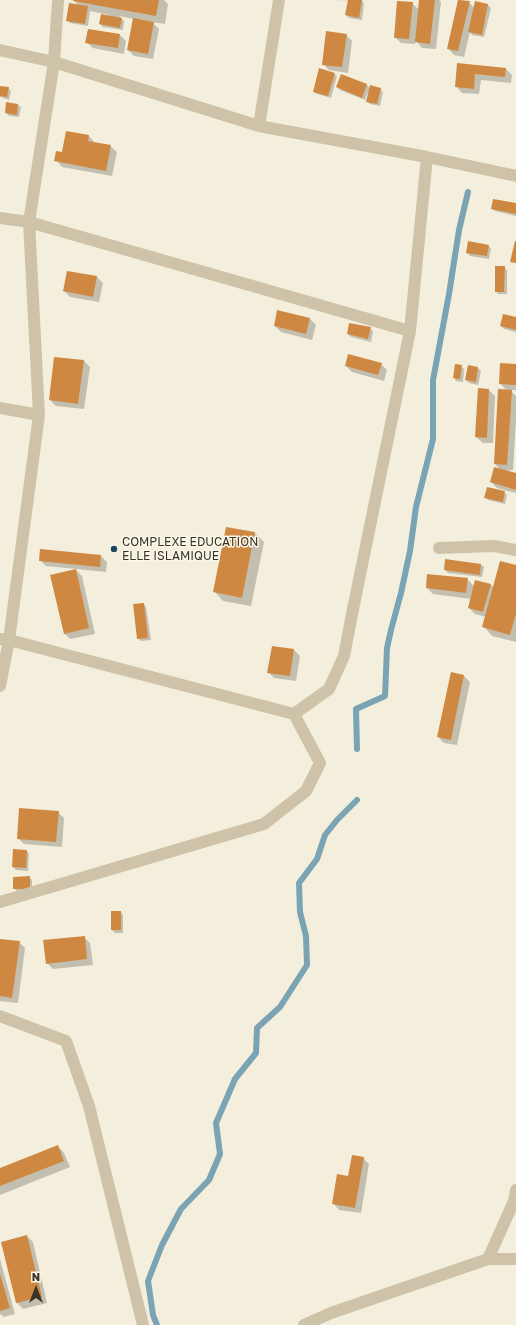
<!DOCTYPE html>
<html>
<head>
<meta charset="utf-8">
<style>
	body { margin:0 }
	#map { position:relative; width:516px; height:1325px; overflow:hidden; background:#f4efdd; font-family:"Golos Text",sans-serif }
	canvas { display:block }
	.north { position:absolute; left:16px; top:1269px; width:40px; height:40px; -webkit-text-stroke:3px #fbf8ea; paint-order:stroke; rotate:0deg; font-size:11px; font-weight:700; line-height:16px; text-align:center; color:#3a3329 }
	.north::after { content:''; display:block; margin:auto; width:14px; height:18px; background:#3a3329; clip-path:polygon(50% 0,100% 100%,50% 72%,0 100%) }
</style>
</head>
<body>
<div id="map">
<canvas width="516" height="1325"></canvas>
<div class="north">N</div>
</div>
<script>
const c = document.querySelector('canvas').getContext('2d');
c.lineJoin = 'round';
function paint(path, color) { c.fillStyle = color; c.fill(path, 'evenodd'); }
const toPath = rows => new Path2D(rows.map(r => 'M' + r).join(''));
function strokePath(path, color, width, dash) { c.strokeStyle = color; c.lineWidth = width; c.lineCap = dash ? 'butt' : 'round'; c.setLineDash(dash || []); c.stroke(path); }
function drawText(font, color, halo, rows, align = 'center') {
  c.font = font + ' "Golos Text",sans-serif'; c.lineWidth = 3; c.setLineDash([]); c.textBaseline = 'middle'; c.strokeStyle = halo; c.fillStyle = color; for (const [text, x, y, turn = 0] of rows) {
    c.save(); c.translate(x, y); c.rotate((+turn || 0) * Math.PI / 180); c.textAlign = isNaN(turn) ? turn : align; if (halo) c.strokeText(text, 0, 0); c.fillText(text, 0, 0); c.restore();
  }
}
paint(toPath([
	[74,0,164,0,168,4,165,24,152,22,159,29,153,59,134,56,128,50,134,19,119,16,124,21,123,30,103,27,100,24,109,16,109,15,90,11,88,26,70,23,67,20,78,5],
	[333,0,362,1,364,3,362,20,349,18,346,15,349,1],
	[420,0,439,0,441,2,436,49,422,48,416,41,415,44,401,43,395,37,412,3,419,10],
	[459,0,469,2,474,8,488,5,491,8,484,37,472,35,470,32,464,57,454,55,448,48],
	[89,30,120,35,126,41,124,54,93,48,86,42],
	[346,35,352,41,348,73,329,70,323,64],
	[458,64,506,69,512,75,511,83,481,80,479,94,462,93,456,86],
	[334,74,337,76,331,98,317,94,314,92],
	[341,75,367,85,370,89,380,89,383,92,380,106,370,104,367,101,369,92,368,92,365,100,340,90,337,87],
	[0,87,8,88,11,91,9,100,0,97],
	[18,105,21,107,19,117,9,116,6,113],
	[67,132,89,136,95,143,110,146,117,152,112,176,62,167,56,160,63,153],
	[516,204,516,216,495,211,492,209],
	[488,246,491,248,489,259,470,256,467,253],
	[504,267,507,270,507,294,498,294,496,291],
	[97,277,103,283,99,302,70,297,64,291],
	[516,318,516,332,504,329,501,326],
	[310,319,316,325,312,340,281,332,275,326],
	[370,328,373,331,371,342,351,337,348,334],
	[84,361,90,367,84,409,56,406,50,400],
	[381,364,387,370,384,381,352,372,346,366],
	[516,365,516,390,510,390,516,396,516,420,513,470,505,471,516,474,516,493,497,488,491,482,500,470,495,464,507,391,500,383],
	[461,366,464,369,463,382,456,381,454,378],
	[468,366,478,368,481,371,478,385,469,383,466,380],
	[489,390,495,396,493,443,483,443,476,437],
	[504,492,507,495,505,504,488,500,486,497],
	[255,533,264,542,251,606,223,601,215,592],
	[101,556,107,562,106,572,46,566,40,560],
	[481,565,484,567,482,577,448,573,445,570],
	[516,566,516,642,492,636,484,627,486,617,475,614,469,608,471,599,433,594,427,588,428,575,467,579,475,587,491,585,494,588],
	[76,570,82,576,95,634,70,639,64,633],
	[143,604,146,607,151,640,141,641,138,638],
	[294,650,300,656,296,681,274,678,268,672],
	[451,673,464,676,470,682,457,745,444,743,438,737],
	[58,812,64,818,62,847,24,844,18,838],
	[26,851,29,853,28,871,16,870,13,867],
	[29,877,32,880,32,891,17,891,14,888],
	[121,912,123,915,123,933,115,933,112,930],
	[84,937,90,943,93,965,53,969,47,963],
	[0,940,19,942,25,948,18,1003,0,1001],
	[58,1146,64,1153,70,1167,0,1195,0,1169],
	[363,1158,369,1164,361,1213,339,1210,333,1203,349,1177],
	[27,1236,33,1242,47,1303,23,1309,17,1303],
	[0,1259,15,1314,4,1317,0,1314]
]), '#0003');
strokePath(toPath([
	[357,749,356,709,385,696,387,648,391,630,401,593,410,551,416,507,433,439,433,380,449,294,459,230,468,192],
	[157,1325,153,1315,148,1281,162,1245,181,1209,209,1180,220,1154,216,1123,235,1079,256,1053,257,1028,280,1007,307,965,306,936,300,912,299,883,317,859,325,835,337,820,357,800]
]), '#7aa3b4', 6);
paint(toPath([
	[73,0,159,0,156,16,73,1],
	[348,0,362,0,359,18,345,15],
	[419,0,435,0,430,44,415,42],
	[458,0,470,1,458,51,447,49],
	[397,1,413,2,409,39,394,38],
	[475,1,488,4,482,35,468,32],
	[69,3,88,6,85,24,66,21],
	[101,14,122,18,120,28,99,24],
	[133,18,154,22,148,54,127,50],
	[88,29,120,34,118,48,85,43],
	[326,31,347,34,342,67,322,65],
	[457,63,506,68,505,77,475,74,474,89,455,87],
	[319,68,335,73,328,96,313,92],
	[341,74,367,84,362,98,336,87],
	[370,85,381,88,377,104,366,102],
	[0,86,9,87,7,97,0,96],
	[6,102,18,104,17,115,5,113],
	[66,131,89,135,88,141,111,145,106,171,54,161,56,151,62,152],
	[493,199,516,203,516,214,491,209],
	[468,241,489,245,487,256,466,253],
	[515,241,516,241,516,263,510,262],
	[495,266,505,266,504,292,495,292],
	[67,271,97,276,93,297,63,291],
	[277,310,310,318,306,334,274,326],
	[503,314,516,317,516,330,500,326],
	[349,323,371,327,368,339,347,334],
	[348,354,382,363,378,375,345,366],
	[54,357,84,360,78,404,49,400],
	[500,363,516,364,516,385,499,384],
	[455,364,462,365,460,379,453,378],
	[468,365,478,367,476,382,465,380],
	[478,388,489,389,487,438,475,437],
	[498,389,512,390,507,465,494,464],
	[494,467,516,473,516,490,490,482],
	[487,487,505,491,503,502,484,498],
	[226,527,255,532,242,598,213,592],
	[40,549,101,555,100,567,39,561],
	[445,559,481,564,480,575,444,570],
	[500,561,516,565,516,614,510,635,482,627],
	[76,569,89,628,64,634,50,575],
	[427,574,468,578,466,593,426,588],
	[475,580,491,584,483,612,468,608],
	[144,603,148,638,137,639,133,604],
	[272,646,294,649,290,676,267,673],
	[451,672,464,675,451,740,437,737],
	[19,808,59,811,56,842,17,839],
	[13,849,27,850,26,868,12,867],
	[30,876,30,889,13,889,13,877],
	[111,911,121,911,121,930,111,930],
	[85,936,87,959,46,964,43,940],
	[0,939,20,941,12,998,0,996],
	[58,1145,64,1161,0,1186,0,1168],
	[352,1155,364,1157,355,1208,332,1204,337,1174,348,1176],
	[27,1235,42,1297,16,1303,1,1242],
	[0,1274,10,1308,0,1311]
]), '#cf8841');
strokePath(toPath([
	[0,50,54,62,259,126,427,157,516,176],
	[259,126,279,0],
	[0,218,29,222,410,331],
	[0,408,39,415],
	[439,548,494,546,516,550],
	[0,639,9,640,294,714,320,763,306,791,264,824,0,902],
	[0,686,9,640,39,415,29,222,54,62,58,0],
	[294,714,329,689,344,656,353,609,410,331,427,157],
	[0,1016,66,1041,89,1106,143,1325],
	[488,1259,514,1201,516,1190],
	[304,1325,331,1313,488,1259,516,1259]
]), '#cec3a8', 12);
for (const [x, y, r, color] of [
	[114,549,4,"#1a495f"]
]) { const dot = new Path2D(); dot.arc(x, y, r, 0, 2 * Math.PI); c.fillStyle = color; c.fill(dot); strokePath(dot, '#fbf8ea', 1.5); }
drawText('12px', '#3a3329', '#fbf8ea', [
	["COMPLEXE EDUCATION",122,542],
	["ELLE ISLAMIQUE",122,556]
], 'left');
</script>
</body>
</html>
